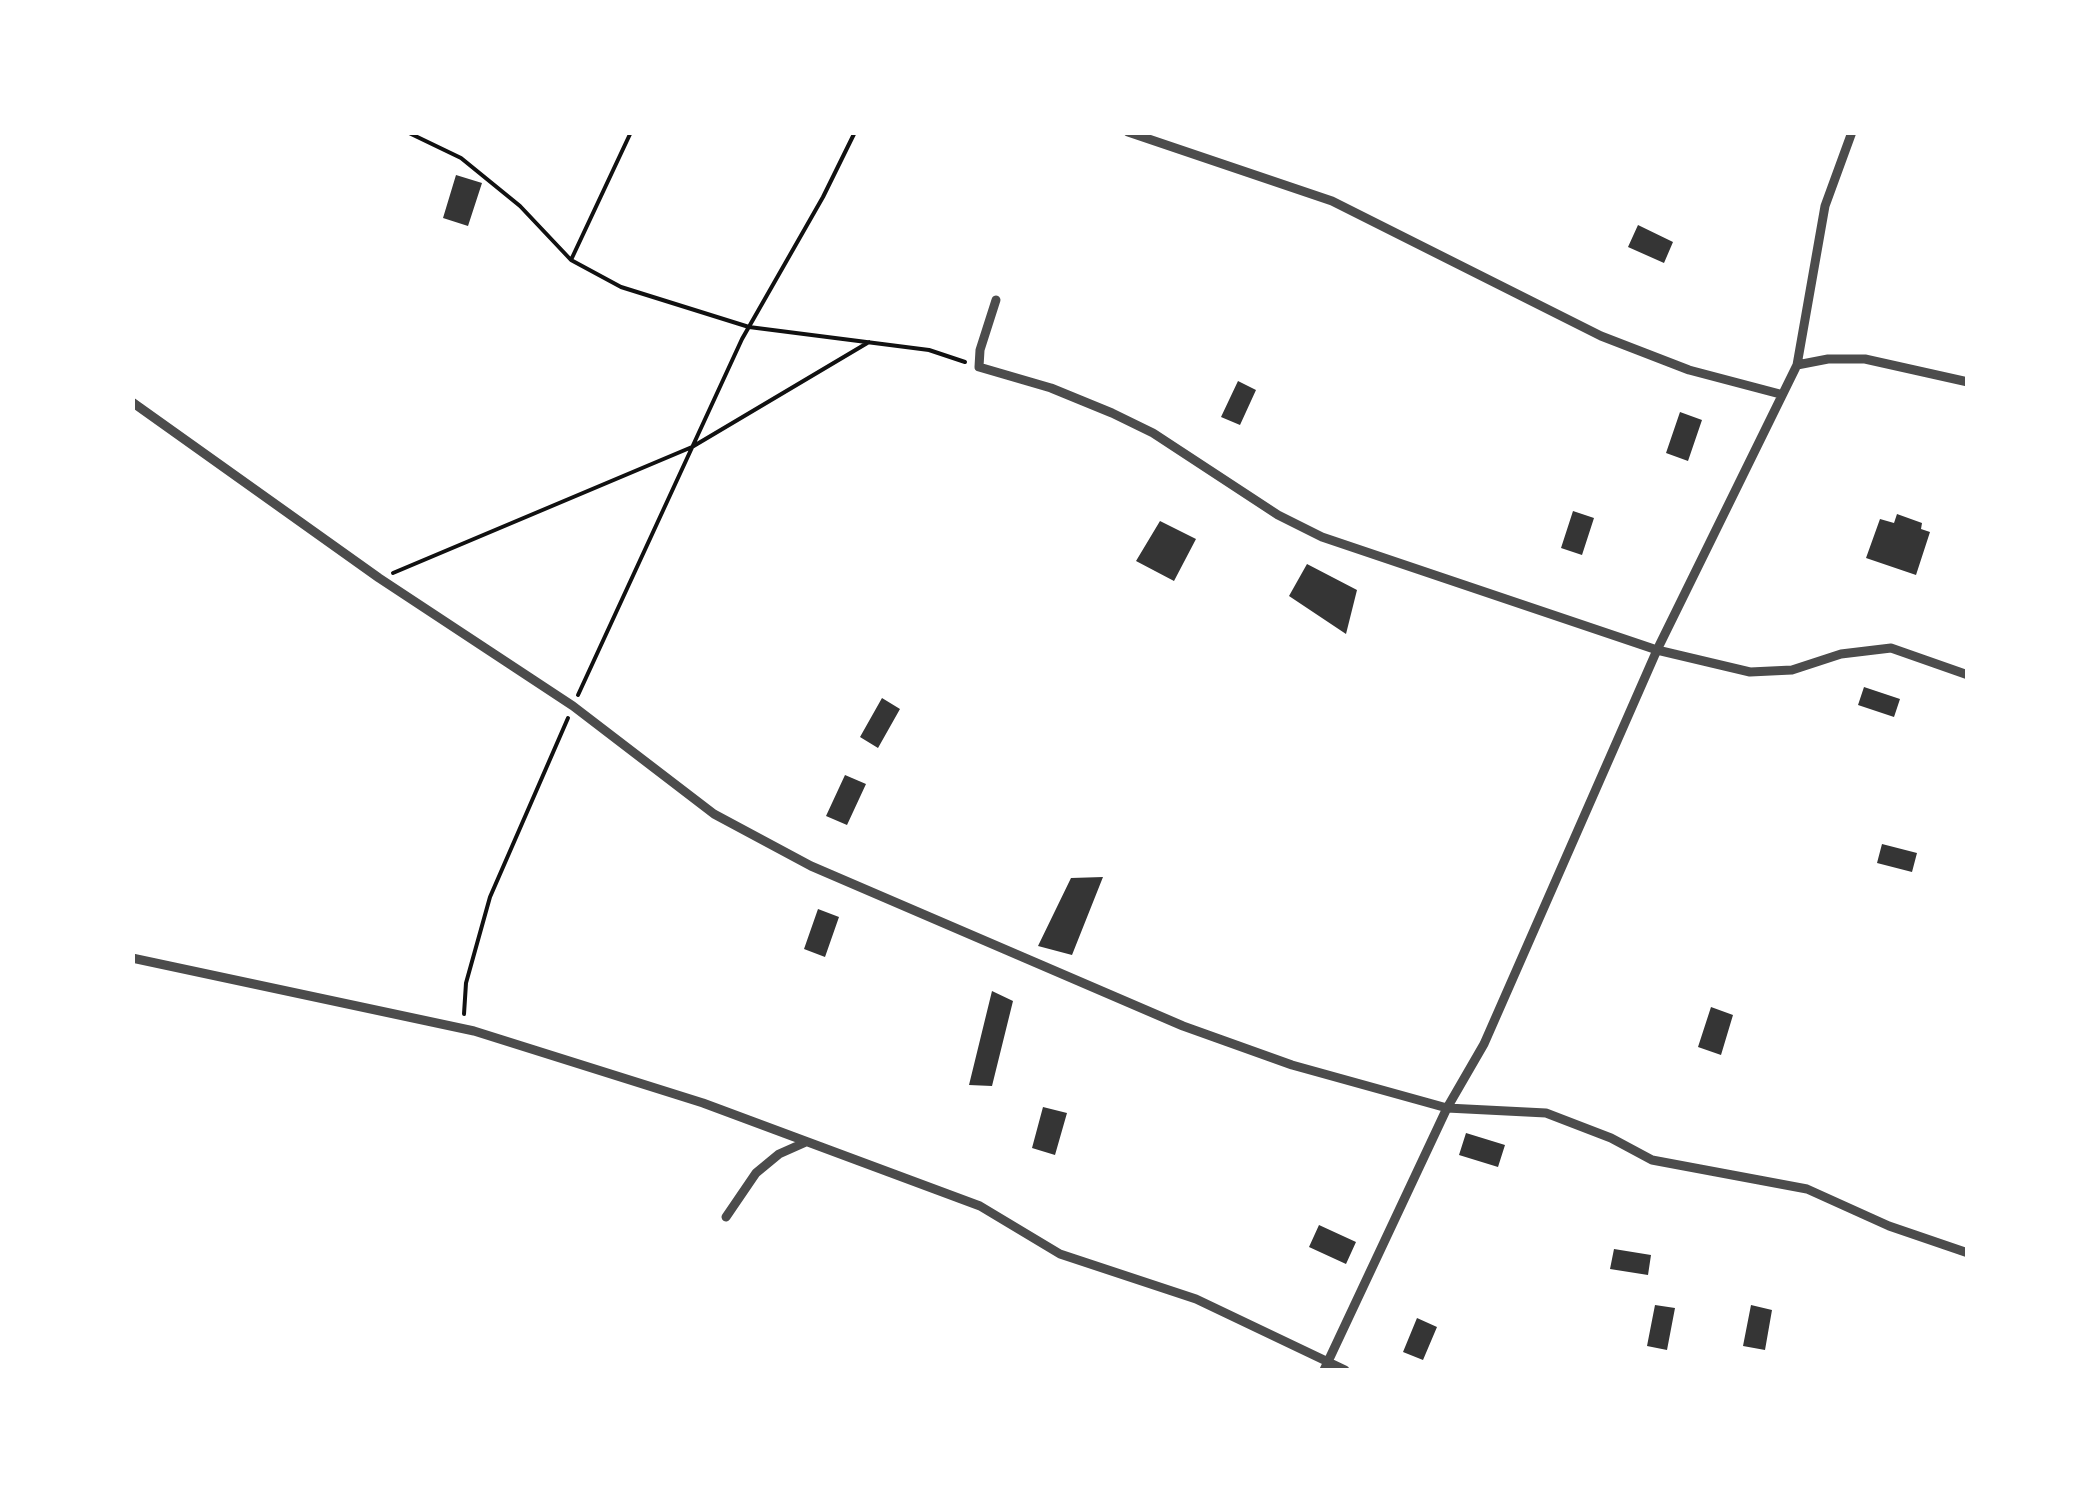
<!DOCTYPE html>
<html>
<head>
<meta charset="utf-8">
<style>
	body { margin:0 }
	#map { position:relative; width:2100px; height:1503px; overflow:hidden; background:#fff; font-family:"Sofia Sans Condensed",sans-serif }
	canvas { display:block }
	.frame { position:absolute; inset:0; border:135px solid #fff; pointer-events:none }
</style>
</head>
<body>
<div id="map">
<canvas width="2100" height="1503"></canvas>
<div class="frame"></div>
</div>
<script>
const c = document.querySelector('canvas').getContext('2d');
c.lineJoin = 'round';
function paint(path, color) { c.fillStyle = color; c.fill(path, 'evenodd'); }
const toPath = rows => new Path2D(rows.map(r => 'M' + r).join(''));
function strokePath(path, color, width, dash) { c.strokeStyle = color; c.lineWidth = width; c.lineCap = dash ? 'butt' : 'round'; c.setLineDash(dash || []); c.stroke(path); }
paint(toPath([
	[456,175,482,183,468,226,443,218],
	[1638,225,1673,242,1664,263,1628,247],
	[1238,381,1256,390,1240,425,1221,417],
	[1680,412,1702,420,1688,461,1666,453],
	[1573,511,1594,518,1582,555,1561,548],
	[1897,514,1922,523,1921,529,1930,532,1916,575,1866,558,1880,519,1894,523],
	[1160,521,1196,539,1174,581,1136,561],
	[1307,564,1357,590,1346,634,1289,596],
	[1864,687,1900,699,1894,717,1858,705],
	[882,698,900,709,878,748,860,737],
	[845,775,866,784,847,825,826,816],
	[1882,844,1917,853,1912,872,1877,863],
	[1103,877,1072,955,1038,946,1071,878],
	[818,909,839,917,825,957,804,949],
	[992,991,1013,1001,992,1086,969,1085],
	[1711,1007,1733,1015,1721,1055,1698,1047],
	[1043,1107,1067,1113,1055,1155,1032,1148],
	[1466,1133,1505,1145,1498,1167,1459,1155],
	[1319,1225,1356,1242,1346,1264,1309,1247],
	[1614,1249,1651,1255,1648,1275,1610,1269],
	[1655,1305,1675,1308,1667,1350,1647,1346],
	[1751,1305,1772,1310,1765,1350,1743,1346],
	[1417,1318,1437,1327,1423,1360,1403,1352]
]), '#353535');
strokePath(toPath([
	[407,132,461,158,520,206,571,260,621,287,749,327,929,350,965,362],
	[571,260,631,132],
	[393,573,692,447,869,342],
	[578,695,742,339,823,197,855,132],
	[464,1014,466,983,490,897,568,718]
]), '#111', 4);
strokePath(toPath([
	[1128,132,1332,201,1601,336,1689,370,1780,394],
	[996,300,980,350,979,367,1051,388,1112,413,1153,433,1278,515,1322,537,1657,650,1750,672,1792,670,1841,654,1891,648,1968,675],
	[1797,365,1828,359,1865,359,1968,382],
	[132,402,379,578,573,706,714,814,811,866,1183,1026,1292,1065,1447,1108,1546,1113,1611,1138,1652,1160,1807,1189,1889,1226,1968,1253],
	[132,958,474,1031,703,1103,980,1206,1060,1254,1196,1299,1345,1370],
	[726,1217,756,1173,779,1154,806,1142],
	[1324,1370,1447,1108,1484,1044,1657,650,1797,365,1825,206,1852,132]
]), '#4c4c4c', 9);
</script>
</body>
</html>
